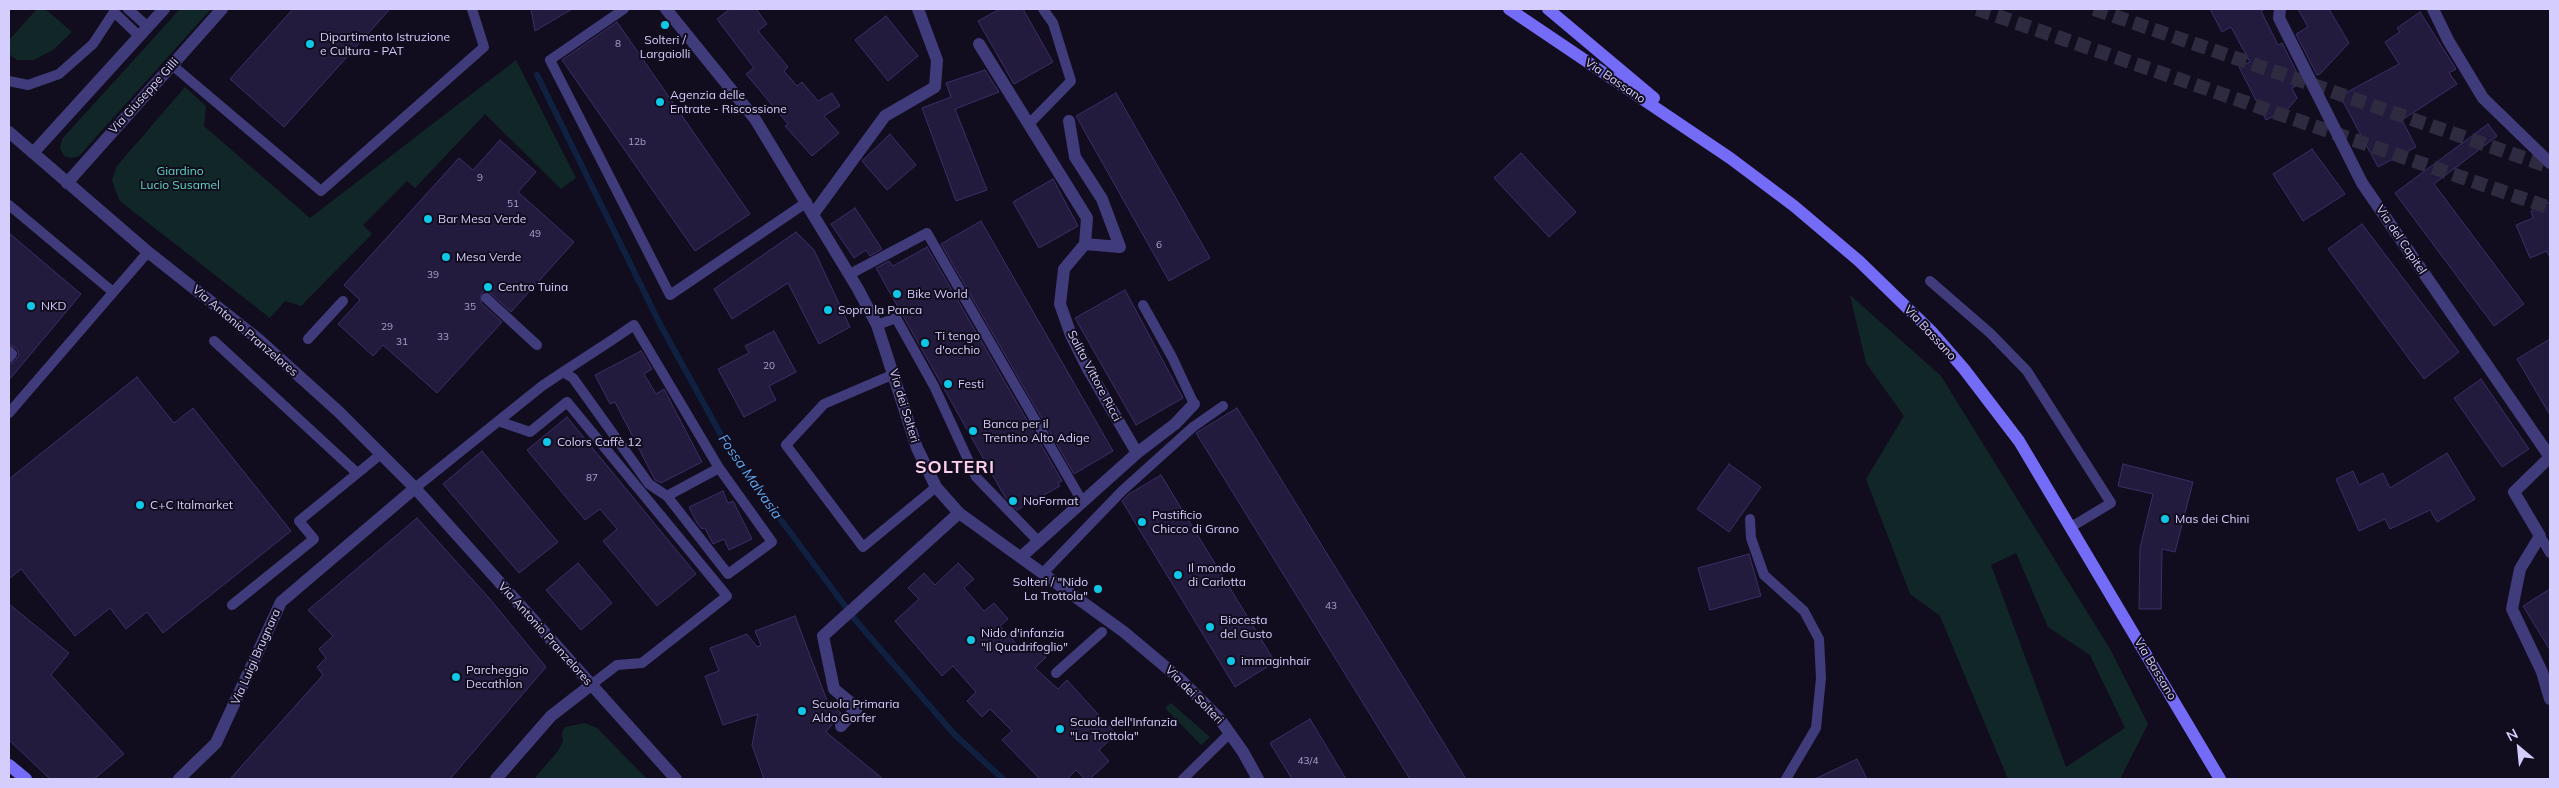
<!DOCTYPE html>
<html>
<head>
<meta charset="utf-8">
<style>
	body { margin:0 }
	#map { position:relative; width:2559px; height:788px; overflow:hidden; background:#110d1e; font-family:Mulish,sans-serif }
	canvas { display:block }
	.frame { position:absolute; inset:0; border:10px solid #d5cdfc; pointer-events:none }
	.north { position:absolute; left:2494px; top:723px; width:50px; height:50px; -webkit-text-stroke:4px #110d1e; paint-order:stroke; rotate:332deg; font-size:14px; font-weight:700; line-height:20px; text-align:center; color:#d5cdfc }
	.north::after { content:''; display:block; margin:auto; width:18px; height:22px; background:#d5cdfc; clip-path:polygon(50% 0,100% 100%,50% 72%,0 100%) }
</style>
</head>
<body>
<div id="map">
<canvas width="2559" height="788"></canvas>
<div class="frame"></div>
<div class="north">N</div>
</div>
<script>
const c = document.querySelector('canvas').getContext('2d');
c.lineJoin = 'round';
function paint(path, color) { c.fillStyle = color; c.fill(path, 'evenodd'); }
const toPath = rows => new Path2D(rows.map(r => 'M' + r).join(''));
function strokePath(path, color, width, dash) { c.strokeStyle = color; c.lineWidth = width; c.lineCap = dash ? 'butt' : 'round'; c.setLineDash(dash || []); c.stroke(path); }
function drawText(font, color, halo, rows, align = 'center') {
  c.font = font + ' Mulish,sans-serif'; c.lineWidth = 4; c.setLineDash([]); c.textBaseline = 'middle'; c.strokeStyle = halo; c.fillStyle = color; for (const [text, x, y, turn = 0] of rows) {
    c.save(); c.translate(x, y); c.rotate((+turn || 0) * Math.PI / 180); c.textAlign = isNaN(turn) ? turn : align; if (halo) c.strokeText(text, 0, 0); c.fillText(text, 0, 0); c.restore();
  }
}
paint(toPath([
	[37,9,45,9,72,32,53,50,34,60,17,60,9,54,9,40],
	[180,9,211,9,79,156,71,158,64,156,60,148,62,139],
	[516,60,576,178,561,189,485,114,415,188,407,181,363,225,372,234,301,306,285,301,270,318,120,201,116,192,112,180,117,166,185,87,206,106,204,126,310,218],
	[1850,295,1941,376,2110,649,2148,724,2120,779,2008,779,1940,616,1910,594,1866,479,1904,416,1866,363],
	[2016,553,2048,627,2090,655,2125,728,2066,767,1991,565],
	[1171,703,1210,737,1201,745,1165,708],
	[585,723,597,728,647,779,534,779,558,751,563,741,562,733,565,727]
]), '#112727');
strokePath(toPath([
	[537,75,661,326,731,453,857,622,954,734,1003,779]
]), '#0f2040', 6);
const building = toPath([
	[293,9,390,9,284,127,230,79,293,9],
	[531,9,572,9,535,31,531,9],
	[730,9,756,9,767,24,758,31,788,67,784,71,797,86,802,82,818,101,832,93,840,106,824,116,839,133,812,156,785,126,788,124,746,74,754,68,717,19,730,9],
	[1000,9,1023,9,1053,62,1014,84,978,21,1000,9],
	[2210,9,2265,9,2261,11,2278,45,2282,43,2302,83,2292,88,2297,98,2289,108,2266,120,2239,67,2250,62,2231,27,2222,32,2210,9],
	[2298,9,2329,9,2349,43,2320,74,2317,75,2296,34,2308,27,2298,9],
	[2420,12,2456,69,2449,73,2457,84,2402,120,2416,147,2378,167,2340,96,2399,64,2385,42,2400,32,2397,28,2420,12],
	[886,16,918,56,888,81,855,40,886,16],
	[617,22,750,214,695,251,562,60,617,22],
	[985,70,999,92,955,109,987,190,956,201,922,108,951,97,946,83,985,70],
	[1116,93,1210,258,1169,281,1076,116,1116,93],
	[2488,124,2497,136,2434,184,2524,304,2494,326,2395,193,2488,124],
	[890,134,916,165,887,190,862,161,890,134],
	[500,140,536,172,518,192,574,242,511,312,490,293,484,291,481,294,481,303,502,322,437,393,383,345,373,356,338,324,360,300,344,285,459,158,473,170,500,140],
	[2312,149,2345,194,2303,221,2273,174,2312,149],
	[1521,153,1576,212,1549,237,1494,178,1521,153],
	[1053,179,1078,226,1039,248,1013,202,1053,179],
	[2550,202,2550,258,2547,251,2530,258,2516,225,2533,218,2531,211,2550,202],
	[855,208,882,249,870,256,866,250,854,258,831,224,855,208],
	[981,221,1113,451,1074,474,941,244,981,221],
	[2362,224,2459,352,2424,379,2328,249,2362,224],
	[796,232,814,250,850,327,819,344,788,283,732,319,714,289,796,232],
	[9,233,81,294,9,380,9,365,14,362,19,355,17,349,9,344,9,233],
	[927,247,1062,481,1058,483,1060,486,1017,510,1005,497,876,268,889,261,893,266,927,247],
	[1125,290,1183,398,1136,425,1075,318,1125,290],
	[774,331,796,372,769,386,776,400,744,417,718,369,749,353,745,346,774,331],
	[2550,339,2550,415,2517,359,2550,339],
	[641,351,652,369,644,374,656,394,664,389,702,462,661,483,655,480,615,402,610,404,595,375,641,351],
	[137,377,174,423,193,408,291,531,163,633,147,612,126,629,110,608,75,636,21,569,9,579,9,479,137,377],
	[2481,379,2529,449,2502,467,2454,398,2481,379],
	[1237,408,1466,779,1410,779,1196,433,1237,408],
	[567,417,696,574,657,606,603,541,617,529,600,509,585,520,527,450,567,417],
	[482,451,558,542,519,573,443,484,482,451],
	[2447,453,2475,499,2437,522,2430,510,2390,529,2385,519,2359,531,2336,479,2353,471,2359,485,2383,473,2390,488,2447,453],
	[1729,464,1761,487,1729,532,1697,509,1729,464],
	[2123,464,2193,482,2175,552,2162,549,2161,609,2139,609,2140,548,2153,494,2118,486,2123,464],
	[1161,475,1275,662,1235,687,1122,501,1129,494,1161,475],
	[723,491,728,503,733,501,752,539,729,550,724,539,713,544,705,528,702,529,697,523,689,507,723,491],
	[417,518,489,598,546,667,450,779,230,779,323,675,317,667,326,658,319,649,333,636,308,610,417,518],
	[1749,554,1761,596,1710,610,1698,568,1749,554],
	[578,563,612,603,581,630,546,590,578,563],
	[958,563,974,579,964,588,984,611,994,603,1008,619,1000,626,1022,650,1031,641,1046,657,1035,668,1058,689,1067,680,1116,734,1099,750,1109,761,1090,779,1085,779,1076,770,1067,779,1040,779,1002,740,1012,731,990,709,982,717,967,701,976,692,953,666,942,676,895,621,919,599,908,588,924,573,935,585,958,563],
	[2550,589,2550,650,2523,606,2550,589],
	[9,604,69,653,51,675,124,754,94,779,50,779,9,740,9,604],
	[795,616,828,703,841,713,826,732,883,779,764,779,752,745,758,714,723,725,705,676,719,671,710,648,747,634,757,647,761,645,755,631,795,616],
	[1310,719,1346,779,1292,779,1270,743,1310,719],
	[1857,759,1867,779,1815,779,1857,759]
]);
paint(building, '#231b3e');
strokePath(building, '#3c2e68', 1);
strokePath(toPath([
	[1977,9,2550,208],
	[2094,9,2550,167]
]), '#2e2a3f', 14, [14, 7]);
strokePath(toPath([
	[128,9,148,27],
	[624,9,550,60,670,295,807,202],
	[172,65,321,191,484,47,472,9],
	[9,81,28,85,59,74,93,44,114,12,139,36],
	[1029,124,1071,81,1053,23,1043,9],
	[9,205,113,292],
	[850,274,927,233,1082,501],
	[1930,281,1990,333,2027,371,2111,503,2071,527],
	[486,298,537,345],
	[1143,305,1172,357,1194,404],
	[877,325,896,318,934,386,976,477,1038,541],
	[308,339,343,301],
	[214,341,357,473],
	[9,351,12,354,9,358],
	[894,374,824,404,786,445,863,547,936,487],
	[9,413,148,252],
	[498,421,530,432,567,402,727,596,642,663,617,665,591,685],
	[415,488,542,386,563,372,615,338,634,325,719,468,772,542,728,574,667,496,649,484,573,378,563,372],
	[667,496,719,468],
	[1750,519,1751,538,1764,575,1804,611,1819,639,1821,678,1816,728,1786,779],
	[2540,536,2550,553],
	[1043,573,1122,491,1193,427,1223,406],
	[232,605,314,539,299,521,381,454],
	[1056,673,1102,632],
	[1183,779,1230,733]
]), '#403b7a', 10);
strokePath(toPath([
	[841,726,857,708,834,689,823,636,959,513]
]), '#403b7a', 12);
strokePath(toPath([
	[2280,9,2279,18,2362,183,2550,457],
	[2433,9,2448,40,2483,98,2550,163],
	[979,44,1087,218,1085,244,1064,269,1060,304,1071,335,1088,369,1137,453],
	[1069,121,1075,157,1102,199,1120,247,1085,244],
	[9,132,148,252,258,339,339,412,415,488,676,779],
	[33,153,164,9],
	[67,183,222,9],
	[814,213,885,116,935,87,937,60,918,9],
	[2550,457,2514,492,2540,536,2520,569,2512,609,2542,672,2550,699],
	[1021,557,1137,453,1175,424,1194,404],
	[179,779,216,743,281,602,415,488],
	[496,779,551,716,591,685]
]), '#403b7a', 12);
strokePath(toPath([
	[666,9,755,119,858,289,877,325,917,448,936,487,959,513,1124,632,1180,679,1219,718,1243,752,1258,779]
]), '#403b7a', 12);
strokePath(toPath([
	[1509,9,1730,158,1794,206,1859,261,1931,331,1964,369,2019,441,2220,779],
	[1548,9,1654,98],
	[9,765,26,779]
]), '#746bf6', 12);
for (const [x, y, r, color] of [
	[665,25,5,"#0fc7e7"],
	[310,44,5,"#0fc7e7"],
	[660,102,5,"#0fc7e7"],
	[428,219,5,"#0fc7e7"],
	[446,257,5,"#0fc7e7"],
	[488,287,5,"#0fc7e7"],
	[897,294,5,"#0fc7e7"],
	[31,306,5,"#0fc7e7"],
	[828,310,5,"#0fc7e7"],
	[925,343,5,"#0fc7e7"],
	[948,384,5,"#0fc7e7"],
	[973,431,5,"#0fc7e7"],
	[547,442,5,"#0fc7e7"],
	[1013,501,5,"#0fc7e7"],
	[140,505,5,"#0fc7e7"],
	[2165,519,5,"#0fc7e7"],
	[1142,522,5,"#0fc7e7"],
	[1178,575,5,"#0fc7e7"],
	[1098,589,5,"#0fc7e7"],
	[1210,627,5,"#0fc7e7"],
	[971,640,5,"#0fc7e7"],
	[1231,661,5,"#0fc7e7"],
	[456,677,5,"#0fc7e7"],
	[802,711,5,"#0fc7e7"],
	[1060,729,5,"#0fc7e7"]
]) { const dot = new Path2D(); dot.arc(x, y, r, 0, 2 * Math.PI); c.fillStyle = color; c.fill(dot); strokePath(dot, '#110d1e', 2); }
drawText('10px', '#a8a0cc', null, [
	["8",618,44],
	["12b",637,142],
	["9",480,178],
	["51",513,204],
	["49",535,234],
	["6",1159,245],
	["39",433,275],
	["35",470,307],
	["29",387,327],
	["33",443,337],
	["31",402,342],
	["20",769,366],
	["87",592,478],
	["43",1331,606],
	["43/4",1308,761]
]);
drawText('12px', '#d5cdfc', '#110d1e', [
	["Dipartimento Istruzione",320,37],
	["e Cultura - PAT",320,51],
	["Solteri /",665,40,"center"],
	["Largaiolli",665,54,"center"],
	["Agenzia delle",670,95],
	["Entrate - Riscossione",670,109],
	["Bar Mesa Verde",438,219],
	["Mesa Verde",456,257],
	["Centro Tuina",498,287],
	["Bike World",907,294],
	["NKD",41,306],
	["Sopra la Panca",838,310],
	["Ti tengo",935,336],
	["d'occhio",935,350],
	["Festi",958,384],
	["Banca per il",983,424],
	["Trentino Alto Adige",983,438],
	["Colors Caffè 12",557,442],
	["NoFormat",1023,501],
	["C+C Italmarket",150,505],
	["Pastificio",1152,515],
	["Chicco di Grano",1152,529],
	["Mas dei Chini",2175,519],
	["Il mondo",1188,568],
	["di Carlotta",1188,582],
	["Solteri / \"Nido",1088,582,"right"],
	["La Trottola\"",1088,596,"right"],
	["Biocesta",1220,620],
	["del Gusto",1220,634],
	["Nido d'infanzia",981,633],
	["\"Il Quadrifoglio\"",981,647],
	["immaginhair",1241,661],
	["Parcheggio",466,670],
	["Decathlon",466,684],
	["Scuola Primaria",812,704],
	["Aldo Gorfer",812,718],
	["Scuola dell'Infanzia",1070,722],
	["\"La Trottola\"",1070,736]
], 'left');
drawText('12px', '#d5cdfc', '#110d1e', [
	["Via Bassano",1615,81,34],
	["Via Giuseppe Gilli",144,96,-48],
	["Via del Capitel",2401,240,56],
	["Via Antonio Pranzelores",245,331,40],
	["Via Bassano",1930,333,47],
	["Salita Vittore Ricci",1094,376,62],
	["Via dei Solteri",904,406,73],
	["Via Antonio Pranzelores",545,634,48],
	["Via Luigi Brugnara",256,657,-66],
	["Via Bassano",2155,669,59],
	["Via dei Solteri",1194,695,45]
]);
drawText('12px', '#5fd6be', '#110d1e', [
	["Giardino",180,171],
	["Lucio Susamel",180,185]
]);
drawText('italic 14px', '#62aaf5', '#110d1e', [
	["Fossa Malvasia",750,477,55]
]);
c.letterSpacing = '1px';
drawText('bold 18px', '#fccfea', '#110d1e', [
	["SOLTERI",955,468]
]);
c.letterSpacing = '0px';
</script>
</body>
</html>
